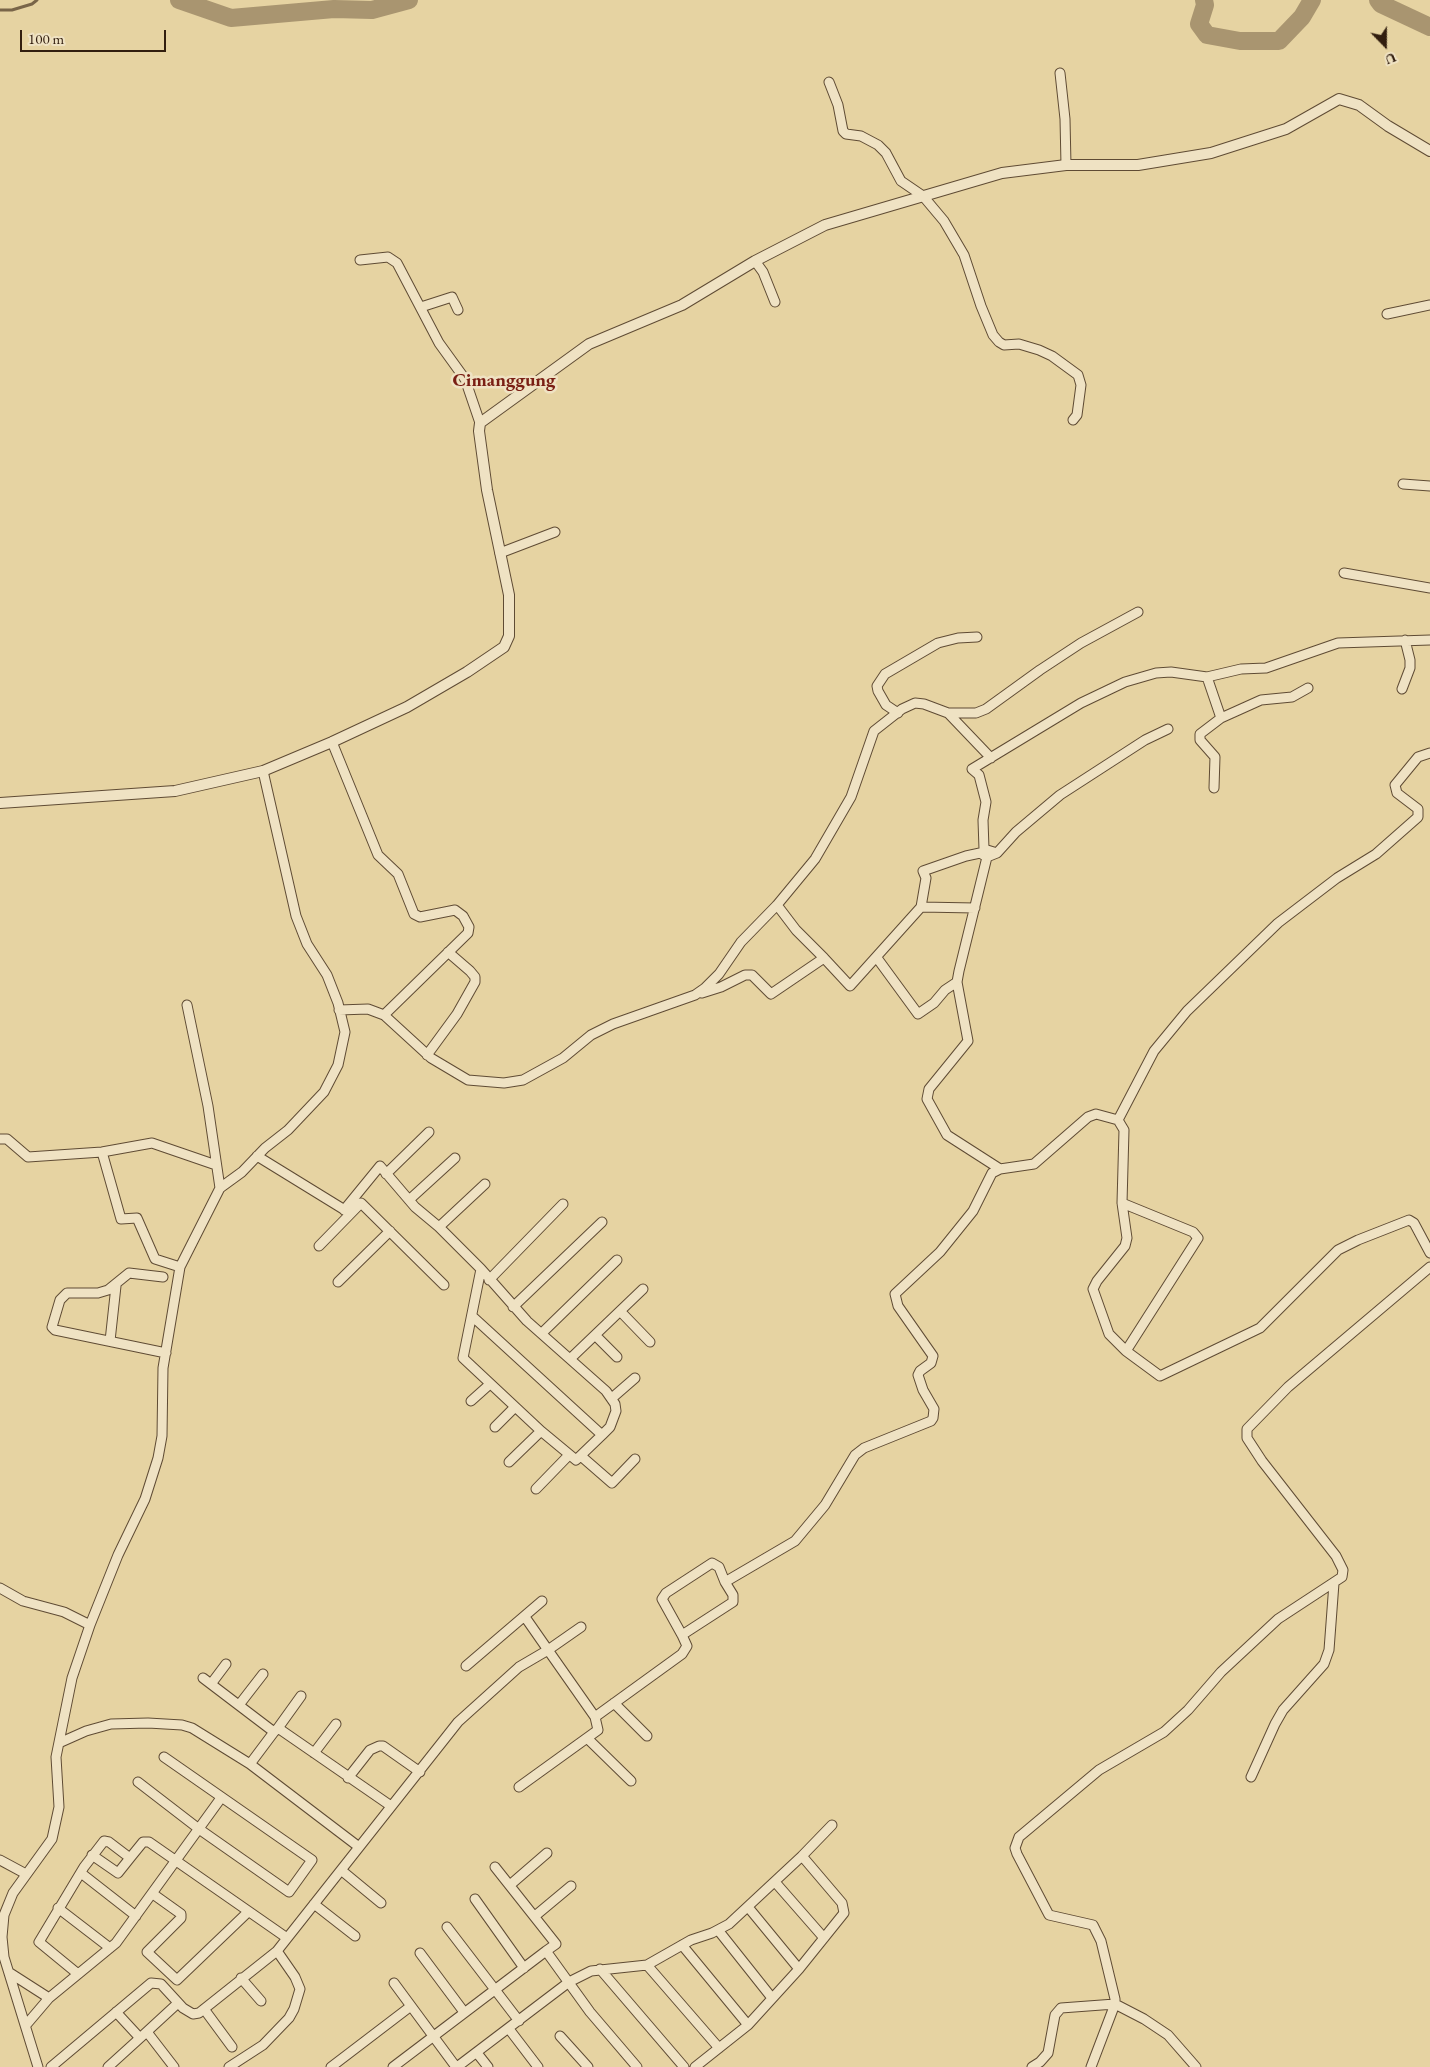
<!DOCTYPE html>
<html>
<head>
<meta charset="utf-8">
<style>
	body { margin:0 }
	#map { position:relative; width:1430px; height:2067px; overflow:hidden; background:#e6d3a2; font-family:"EB Garamond",serif }
	canvas { display:block }
	.north { position:absolute; left:1360px; top:20px; width:50px; height:50px; -webkit-text-stroke:4px #efe2c3; paint-order:stroke; rotate:158deg; font-size:14px; font-weight:700; line-height:20px; text-align:center; color:#321e0f }
	.north::after { content:''; display:block; margin:auto; width:18px; height:22px; background:#321e0f; clip-path:polygon(50% 0,100% 100%,50% 72%,0 100%) }
	.scale { position:absolute; left:20px; top:30px; width:146px; height:22px; box-sizing:border-box; border:2px solid #321e0f; border-top:0; padding-left:6px; font-size:15px; line-height:18px; white-space:nowrap; color:#321e0f; -webkit-text-stroke:4px #efe2c3; paint-order:stroke }
</style>
</head>
<body>
<div id="map">
<canvas width="1430" height="2067"></canvas>
<div class="north">U</div>
<div class="scale">100 m</div>
</div>
<script>
const c = document.querySelector('canvas').getContext('2d');
c.lineJoin = 'round';
const toPath = rows => new Path2D(rows.map(r => 'M' + r).join(''));
function strokePath(path, color, width, dash) { c.strokeStyle = color; c.lineWidth = width; c.lineCap = dash ? 'butt' : 'round'; c.setLineDash(dash || []); c.stroke(path); }
function drawText(font, color, halo, rows, align = 'center') {
  c.font = font + ' "EB Garamond",serif'; c.lineWidth = 5; c.setLineDash([]); c.textBaseline = 'middle'; c.strokeStyle = halo; c.fillStyle = color; for (const [text, x, y, turn = 0] of rows) {
    c.save(); c.translate(x, y); c.rotate((+turn || 0) * Math.PI / 180); c.textAlign = isNaN(turn) ? turn : align; if (halo) c.strokeText(text, 0, 0); c.fillText(text, 0, 0); c.restore();
  }
}
strokePath(toPath([
	[0,10,12,10,32,4,37,0]
]), '#796549', 3);
strokePath(toPath([
	[179,0,231,18,334,9,372,10,409,0],
	[1204,0,1205,5,1199,24,1207,35,1240,41,1279,41,1302,17,1312,0],
	[1378,0,1381,4,1430,27]
]), '#a99570', 18);
const minor = toPath([
	[1060,73,1065,119,1066,165],
	[829,82,838,105,843,131,846,134,861,136,878,145,886,153,901,181,923,196,944,221,964,255,981,306,993,335,999,342,1004,345,1019,344,1039,350,1052,356,1078,375,1081,385,1077,415,1073,420],
	[360,260,388,257,397,263,439,343,465,379,480,423],
	[755,261,763,272,775,302],
	[421,307,452,297,458,310],
	[1387,314,1430,305],
	[1403,484,1430,486],
	[500,553,555,532],
	[1344,573,1430,588],
	[1207,677,1221,718],
	[1402,689,1410,668,1410,660,1405,640],
	[898,713,886,705,878,691,877,686,885,674,938,643,958,638,977,637],
	[948,713,976,713,986,709,1040,670,1081,643,1138,612],
	[332,742,378,855,398,874,414,914,420,917,455,910,463,916,469,927,468,933,384,1015],
	[1214,788,1215,757,1200,740,1200,734,1221,718,1261,700,1292,697,1308,688],
	[997,853,1016,832,1060,795,1145,740,1168,729],
	[777,905,796,930,824,958],
	[921,907,975,908],
	[877,958,918,1014,934,1003,945,990,957,982],
	[702,993,721,987,745,975,752,975,771,994,824,958,850,986,921,907,926,878,923,871,966,856,980,853,987,857],
	[187,1005,208,1106,220,1188],
	[339,1010,368,1009,384,1015,431,1058,468,1080,504,1083,523,1080,563,1058,591,1035,613,1024,695,995,705,988,719,974,741,942,777,905,815,859,851,797,874,731,902,709,915,703,924,704,948,713,991,758],
	[427,1055,457,1014,475,982,475,977,470,971,448,952],
	[1118,1120,1124,1130,1122,1203,1127,1238,1125,1246,1097,1281,1093,1289,1109,1334,1126,1351],
	[0,1139,7,1139,28,1157,102,1152,152,1143,216,1165],
	[102,1152,121,1219,137,1218,155,1259,180,1267],
	[257,1156,348,1212],
	[1000,1169,1034,1164,1088,1117,1096,1114,1118,1120,1154,1051,1187,1011,1278,923,1337,878,1376,854,1418,817,1418,809,1397,793,1395,785,1418,757,1430,753],
	[386,1174,429,1132],
	[485,1184,439,1227,481,1269,463,1358,541,1431],
	[409,1200,455,1158],
	[1122,1203,1193,1232,1198,1238,1126,1351,1160,1376,1260,1328,1338,1250,1358,1240,1409,1220,1414,1223,1430,1253],
	[344,1210,380,1166,415,1207,439,1227],
	[319,1246,361,1203,444,1285],
	[163,1277,129,1273,108,1290,98,1293,67,1293,60,1300,52,1327,55,1330,166,1353],
	[489,1280,563,1204],
	[338,1282,390,1231],
	[513,1307,602,1222],
	[620,1311,650,1342],
	[472,1316,602,1435,610,1427,616,1411,615,1404,606,1391,527,1321,481,1269],
	[542,1333,617,1260],
	[595,1335,617,1357],
	[110,1341,116,1286],
	[571,1358,643,1289],
	[612,1398,635,1378],
	[471,1401,490,1384],
	[495,1427,515,1407],
	[581,1456,612,1483,635,1459],
	[509,1462,541,1431,576,1460,602,1435],
	[536,1489,569,1455],
	[0,1588,23,1601,64,1612,90,1625],
	[525,1617,548,1650,581,1627],
	[682,1635,662,1599,666,1593,712,1563,719,1567,725,1582],
	[466,1666,542,1601],
	[203,1678,274,1732],
	[211,1684,226,1664],
	[614,1703,647,1736],
	[239,1705,263,1674],
	[278,1728,301,1696],
	[587,1738,631,1781],
	[59,1743,86,1731,111,1724,148,1723,182,1725,192,1728,250,1764],
	[314,1753,336,1724],
	[1251,1777,1275,1724,1283,1710,1324,1664,1329,1650,1334,1583],
	[348,1778,370,1750,379,1746,383,1746,420,1772],
	[138,1782,199,1829,289,1892,312,1860,164,1757],
	[519,1787,598,1730,595,1717],
	[359,1847,250,1764,274,1732,278,1728,391,1806],
	[92,1855,118,1873,130,1858],
	[0,1860,26,1874],
	[495,1867,556,1944,546,1951,590,2012,637,2067],
	[341,1870,381,1903],
	[81,1873,136,1916],
	[775,1882,824,1938],
	[510,1885,547,1853],
	[153,1894,181,1914,181,1918,147,1952,177,1980,248,1912],
	[475,1899,524,1968],
	[314,1904,355,1936],
	[748,1907,799,1969],
	[58,1908,110,1948],
	[535,1916,571,1886],
	[447,1927,519,2021],
	[718,1930,772,1998],
	[682,1945,748,2025],
	[420,1953,464,2012],
	[647,1965,719,2048],
	[600,1969,684,2067],
	[10,1973,49,1998,116,1943,221,1798],
	[78,1974,39,1942,84,1867,104,1841,109,1842,130,1858,143,1842,149,1842,287,1938],
	[241,1978,261,2001],
	[394,1983,456,2067],
	[204,2009,232,2047],
	[116,2012,140,2038,178,2003],
	[26,2025,49,1998],
	[509,2029,538,2067],
	[147,2032,174,2067],
	[560,2036,588,2067],
	[477,2053,488,2067],
	[38,2067,4,1957,2,1937,4,1915,13,1893,52,1839,59,1807,56,1757,72,1678,90,1625,118,1555,145,1499,158,1458,162,1436,163,1368,180,1267,220,1188,242,1172,265,1148,288,1130,324,1092,338,1065,345,1032,338,1003,327,975,307,944,296,916,263,771],
	[51,2067,151,1983,161,1984,183,2008,193,2014,199,2013,277,1951,458,1722,519,1667,548,1650,595,1717,682,1654,687,1646,682,1635,733,1602,733,1595,725,1582,795,1541,825,1505,855,1455,864,1448,931,1421,933,1418,934,1409,923,1390,918,1375,920,1371,931,1363,933,1356,898,1306,895,1294,940,1252,973,1211,992,1173,1000,1169,947,1135,927,1099,929,1089,968,1041,957,982,959,971,987,857,997,853,984,849,983,820,986,802,979,775,972,769,1081,703,1125,682,1156,673,1171,672,1207,677,1241,669,1266,668,1338,643,1430,640],
	[108,2067,140,2038],
	[229,2067,263,2045,289,2018,294,2009,300,1989,295,1977,277,1951],
	[331,2067,411,2006],
	[393,2067,546,1951],
	[457,2067,569,1982,591,1971,647,1965,691,1940,712,1933,729,1924,802,1856,832,1825],
	[695,2067,748,2025,799,1969,844,1913,842,1903,802,1856],
	[1032,2067,1040,2062,1048,2053,1055,2015,1061,2008,1115,2004,1115,1999,1101,1941,1093,1925,1049,1915,1017,1854,1015,1848,1019,1837,1099,1770,1164,1732,1188,1710,1221,1672,1278,1619,1342,1577,1343,1570,1336,1556,1262,1461,1247,1438,1247,1429,1288,1387,1430,1267],
	[1091,2067,1115,2004,1144,2019,1168,2035,1196,2067]
]);
const tertiary = toPath([
	[0,803,175,791,263,771,332,742,407,707,467,672,504,647,509,636,509,595,487,490,479,431,480,423,589,344,682,305,755,261,825,225,1002,173,1066,165,1138,165,1211,153,1286,129,1339,99,1359,105,1388,126,1430,151]
]);
strokePath(minor, '#5f4b34', 11);
strokePath(tertiary, '#5f4b34', 12);
strokePath(minor, '#efe2c3', 9);
strokePath(tertiary, '#efe2c3', 10);
drawText('bold 19px', '#7a1f14', '#efe2c3', [
	["Cimanggung",504,381]
]);
</script>
</body>
</html>
